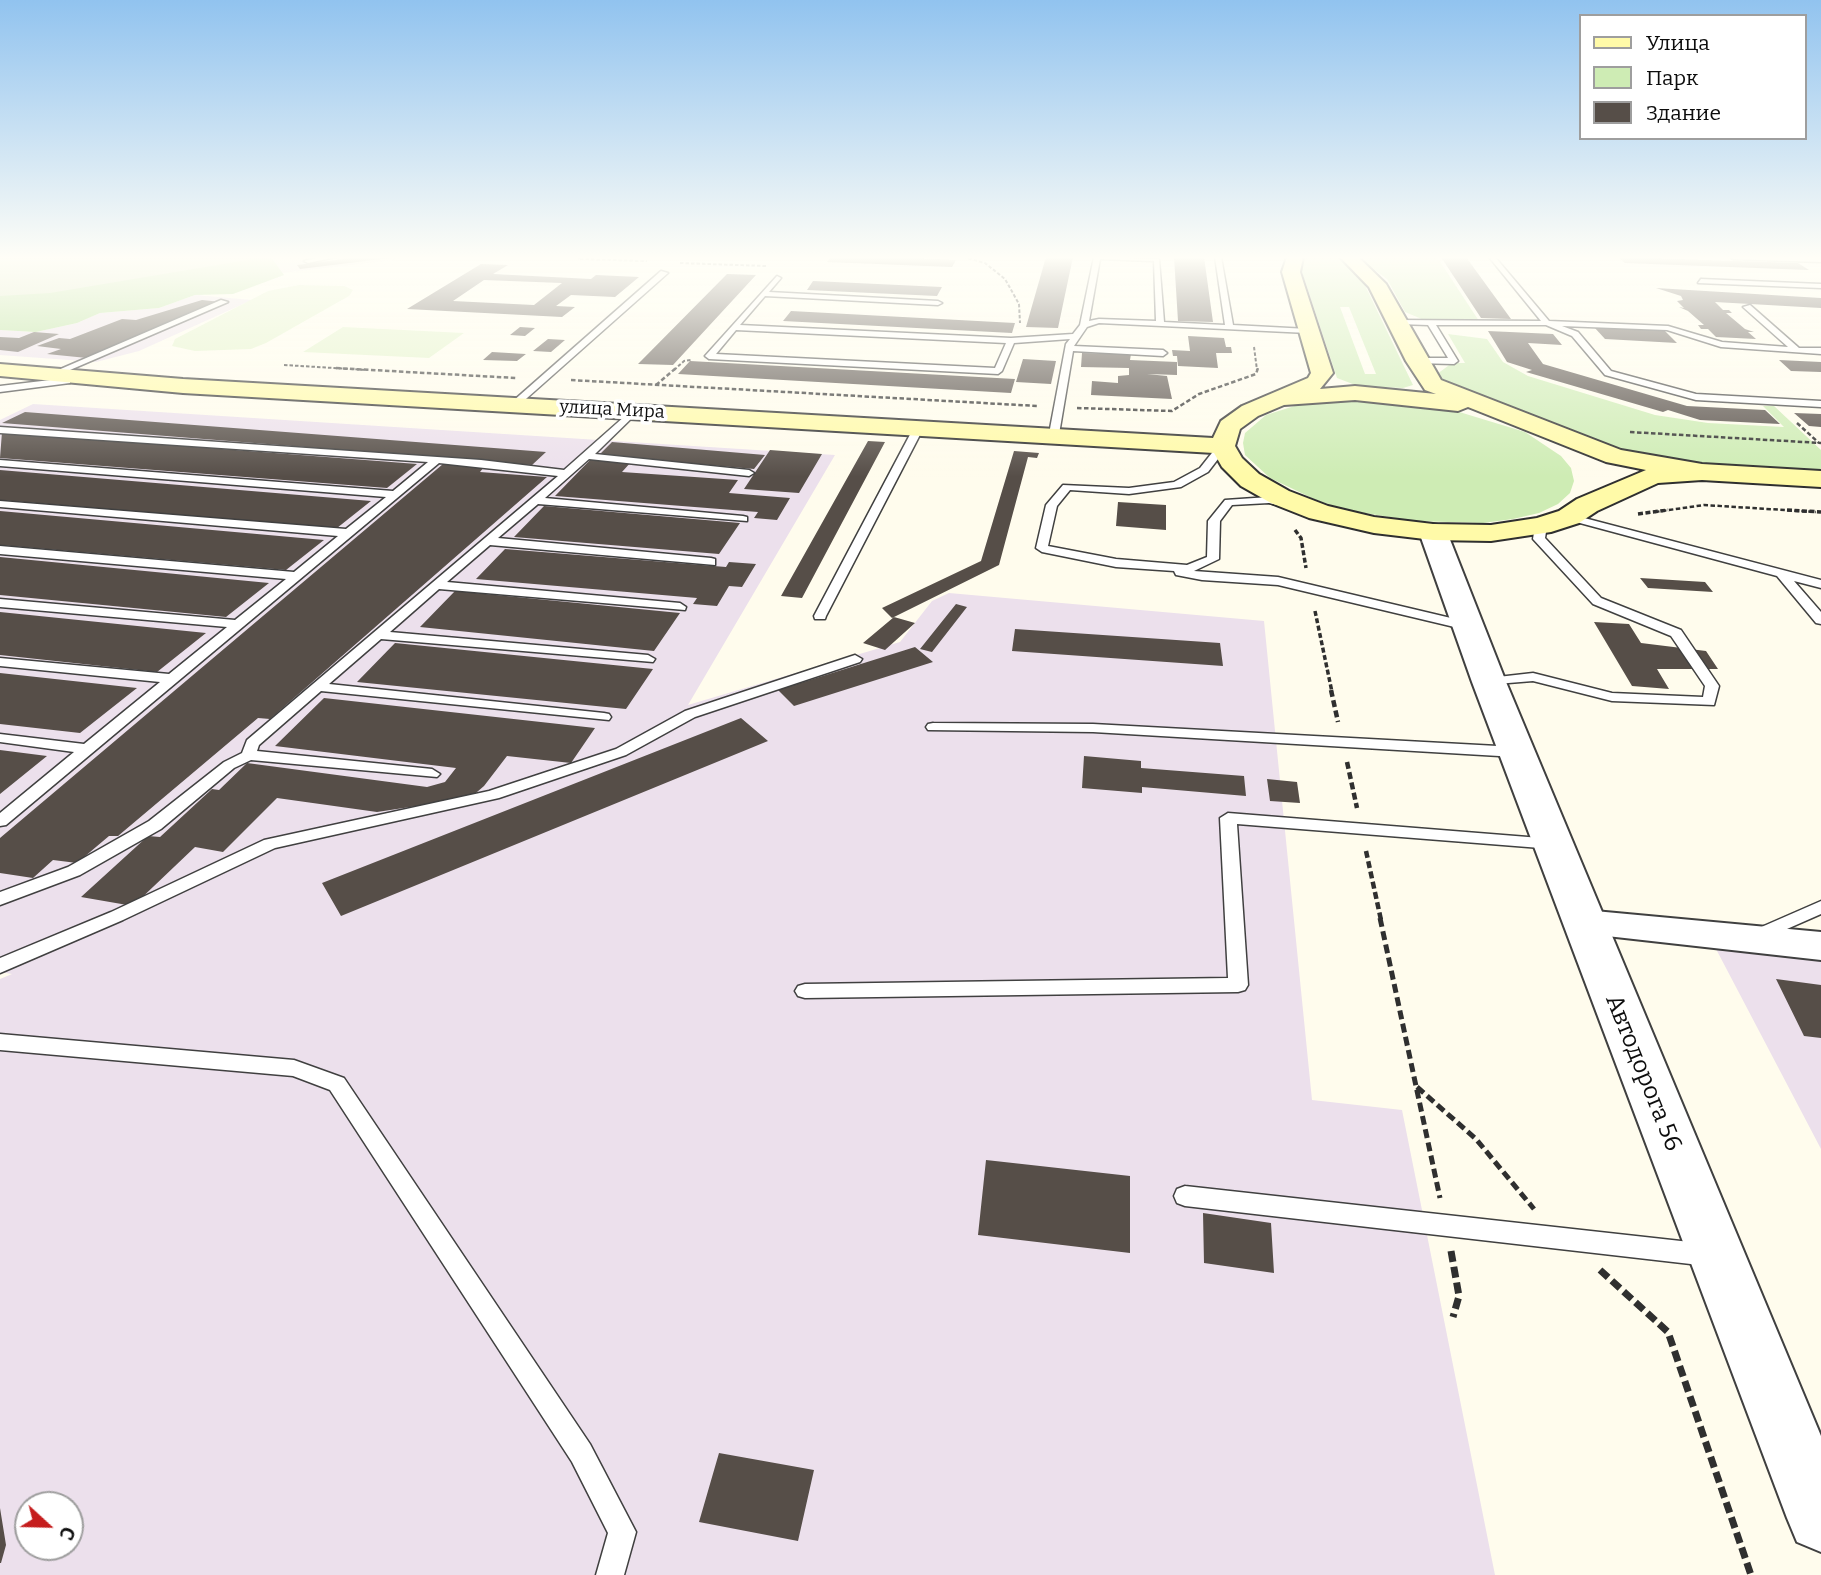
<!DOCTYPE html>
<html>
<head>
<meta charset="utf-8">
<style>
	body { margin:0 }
	#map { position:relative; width:1821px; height:1575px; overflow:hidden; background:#fffced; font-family:Bitter,serif }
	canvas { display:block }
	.legend { position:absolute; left:1579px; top:14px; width:228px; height:126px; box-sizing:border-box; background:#fff; border:2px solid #9e9e9e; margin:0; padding:9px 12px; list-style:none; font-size:21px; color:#0d0d0d }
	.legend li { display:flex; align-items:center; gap:14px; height:35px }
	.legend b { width:35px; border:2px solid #9e9e9e }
	.north { position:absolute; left:14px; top:1491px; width:70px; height:70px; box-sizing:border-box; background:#fff; border:2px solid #9e9e9e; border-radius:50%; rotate:112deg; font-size:19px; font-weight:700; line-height:28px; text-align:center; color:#0d0d0d }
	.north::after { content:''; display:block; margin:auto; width:24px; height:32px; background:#c51d1d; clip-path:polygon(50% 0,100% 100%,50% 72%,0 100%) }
</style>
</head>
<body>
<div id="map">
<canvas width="1821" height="1575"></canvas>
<ul class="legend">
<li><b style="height:9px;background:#fffaa8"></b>Улица</li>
<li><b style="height:19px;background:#ceecb4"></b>Парк</li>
<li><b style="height:19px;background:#564e48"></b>Здание</li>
</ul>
<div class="north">С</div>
</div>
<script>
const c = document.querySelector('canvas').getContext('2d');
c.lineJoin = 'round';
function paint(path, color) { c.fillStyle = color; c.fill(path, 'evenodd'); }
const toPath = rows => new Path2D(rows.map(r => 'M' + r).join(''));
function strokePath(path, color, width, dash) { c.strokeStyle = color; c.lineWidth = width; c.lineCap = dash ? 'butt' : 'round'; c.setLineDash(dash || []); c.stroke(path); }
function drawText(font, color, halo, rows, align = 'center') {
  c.font = font + ' Bitter,serif'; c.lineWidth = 7; c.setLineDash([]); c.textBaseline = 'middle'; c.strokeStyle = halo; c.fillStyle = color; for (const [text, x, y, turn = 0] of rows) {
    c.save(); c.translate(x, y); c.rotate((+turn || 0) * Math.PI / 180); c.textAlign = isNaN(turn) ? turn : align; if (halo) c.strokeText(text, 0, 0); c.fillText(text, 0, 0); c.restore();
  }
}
paint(toPath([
	[399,257,401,259,282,273,270,258],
	[195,295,252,300,139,351,96,362,0,355,0,330,36,332,77,323,100,313,159,308],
	[33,404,835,455,688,705,900,642,932,601,949,593,1264,621,1312,1100,1402,1110,1495,1575,0,1575,0,979,12,974,0,972,0,420],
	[28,1505,70,1505,70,1547,28,1547],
	[1716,949,1821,959,1821,1149]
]), '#ece0ec');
paint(toPath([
	[1306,257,1340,257,1359,273,1413,385,1403,388,1358,386,1337,378,1302,272,1301,264],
	[1340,307,1349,307,1376,374,1365,374],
	[1357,257,1437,257,1479,321,1424,320,1405,312,1387,279],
	[1448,334,1487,339,1503,362,1528,376,1655,415,1708,423,1784,427,1763,406,1774,406,1821,450,1821,471,1656,461,1613,454,1458,393,1437,374,1452,363,1465,363],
	[1353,399,1443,407,1525,432,1561,456,1571,468,1574,481,1570,493,1558,504,1539,513,1513,519,1483,523,1414,521,1346,510,1316,500,1270,478,1245,455,1243,443,1245,433,1266,415,1304,403]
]), '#ceecb4');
paint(toPath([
	[0,257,271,257,284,275,233,294,195,295,159,308,100,313,77,323,36,332,0,330]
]), '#b0dd92');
paint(toPath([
	[0,257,252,257,253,259,50,293,0,296]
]), '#d4e2bd');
paint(toPath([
	[299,285,344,286,353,290,349,296,266,343,251,349,195,351,172,346,175,339,268,291],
	[343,327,464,333,429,358,303,352]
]), '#e1f2c6');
paint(toPath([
	[359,257,390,258,300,269,297,265],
	[831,257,894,257,956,260,952,267,827,262],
	[1046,257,1073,257,1058,328,1026,327],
	[1174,257,1204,257,1213,322,1178,321],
	[1441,257,1466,257,1511,319,1481,318],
	[1618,257,1798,263,1809,270,1625,263],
	[481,264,508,265,493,274,591,279,596,275,639,277,615,297,571,295,556,306,575,307,562,317,407,309],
	[484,280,562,283,534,305,453,301],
	[727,274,756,275,673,365,638,364],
	[813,281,942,287,937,296,807,290],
	[1656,288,1821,298,1821,308,1715,302,1723,310,1729,310,1732,313,1726,313,1745,329,1754,332,1748,332,1756,339,1716,337,1708,329,1701,329,1698,325,1704,325,1688,311,1679,307,1684,308,1677,301,1683,300,1681,296],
	[202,300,221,302,87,358,47,354,61,349,37,346,59,338,70,339,122,319,136,320],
	[791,311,1015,323,1012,333,783,321],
	[520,327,535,328,525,336,510,335],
	[1594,327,1664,330,1677,343,1605,339],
	[1488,331,1553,334,1562,345,1528,343,1543,364,1687,406,1765,410,1780,424,1700,420,1668,410,1663,412,1526,372,1532,370,1507,362],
	[34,332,59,334,18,352,0,350,0,337,19,338],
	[1188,336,1224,338,1226,347,1231,347,1232,353,1216,353,1218,368,1178,366,1177,356,1173,356,1172,350,1190,351],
	[548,339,565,340,551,352,533,351],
	[492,352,526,354,517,361,483,360],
	[1082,353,1131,354,1130,360,1177,362,1177,375,1147,374,1167,376,1172,399,1091,395,1092,381,1118,383,1118,376,1129,375,1129,368,1081,367],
	[1023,359,1056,361,1051,384,1016,382],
	[1779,360,1821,362,1821,372,1791,371],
	[690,361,1015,379,1011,393,678,374],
	[25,412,546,452,532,465,2,423],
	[1794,413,1821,414,1821,427,1809,426],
	[2,432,417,464,387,488,0,458],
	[868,441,885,442,802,598,781,596],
	[612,442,765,455,754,469,599,455],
	[770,450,822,454,799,493,744,489],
	[1014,451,1039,453,1037,458,1028,457,999,565,892,618,882,608,981,561],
	[591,459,631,462,622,472,738,480,729,493,790,498,777,520,754,518,758,512,555,496],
	[443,464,484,467,480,472,547,477,270,719,258,718,118,836,109,836,77,863,53,860,33,878,0,873,0,838],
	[0,470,371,501,337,528,0,500],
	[1118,502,1166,505,1166,530,1116,526],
	[544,506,740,523,719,554,514,537],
	[0,511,324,540,286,570,0,545],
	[505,549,726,567,729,562,756,564,742,587,729,586,717,606,693,604,697,598,476,579],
	[0,557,269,583,226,617,0,595],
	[1640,578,1705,582,1713,592,1648,588],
	[455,591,680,613,654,651,420,627],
	[956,604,967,607,932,652,920,649],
	[0,612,206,633,157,672,0,655],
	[894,617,915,623,885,650,863,643],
	[1594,622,1629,624,1641,643,1706,651,1718,669,1657,669,1669,689,1632,686],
	[1015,629,1220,643,1223,666,1012,651],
	[395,643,653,669,626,709,357,682],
	[915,647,933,662,794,706,778,690],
	[0,673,137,688,80,733,0,724],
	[324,698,595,728,571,763,507,756,484,786,470,798,377,812,277,798,223,852,195,847,133,906,81,897,148,836,160,837,212,789,219,790,247,763,427,787,445,782,456,768,275,746],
	[741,718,768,741,341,916,322,883],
	[0,750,47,756,0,794],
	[1084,756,1141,761,1141,768,1244,776,1246,796,1142,787,1142,793,1082,788],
	[1267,779,1297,782,1300,803,1270,801],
	[1776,979,1821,985,1821,1038,1804,1036],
	[986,1160,1130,1176,1130,1253,978,1235],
	[1203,1213,1271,1223,1274,1273,1204,1263],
	[719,1453,814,1470,798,1541,699,1522],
	[0,1508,6,1545,1,1563,0,1563]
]), '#564e48');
const service = toPath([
	[322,257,336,257,308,263,304,261,322,257],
	[1094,257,1159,259,1164,322,1225,325,1215,257,1221,257,1233,325,1308,329,1312,331,1308,333,1099,323,1087,327,1074,346,1163,350,1167,353,1163,356,1073,351,1059,434,1054,437,1049,434,1066,344,1070,339,1014,343,1002,371,998,374,709,359,705,356,777,276,781,278,769,292,938,301,942,303,938,305,765,296,740,325,1011,338,1073,334,1080,325,1094,257],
	[1100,259,1154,261,1156,321,1099,319,1089,321,1100,259],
	[736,330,1006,343,995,368,716,354,736,330],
	[1489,257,1495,257,1549,321,1668,326,1722,342,1788,347,1743,307,1750,305,1799,348,1821,348,1821,354,1721,347,1667,330,1562,326,1578,332,1611,371,1696,394,1821,401,1821,407,1696,400,1605,375,1572,336,1546,325,1436,325,1458,361,1454,364,1414,363,1413,361,1417,358,1448,358,1428,325,1398,324,1395,320,1541,321,1489,257],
	[1730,257,1821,258,1821,262,1733,259,1730,257],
	[661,271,668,273,518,406,512,406,512,402,661,271],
	[1701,279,1821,284,1821,288,1698,283,1701,279],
	[221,300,228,302,56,376,49,374,221,300],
	[67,378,70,379,70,383,0,392,0,386,67,378],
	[634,408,639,411,637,413,595,454,749,470,754,473,749,476,589,459,545,498,743,516,747,517,747,521,538,504,498,538,711,558,715,559,715,565,490,545,447,582,680,603,686,607,685,610,439,589,390,632,648,655,655,659,653,662,381,639,329,684,604,713,609,714,611,717,609,720,321,691,259,745,257,751,432,769,440,774,437,777,251,760,234,768,161,829,80,875,0,905,0,892,68,867,149,821,224,762,242,753,247,740,558,476,439,463,6,825,0,826,0,813,74,752,0,742,0,734,84,744,160,682,0,666,0,658,169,674,227,627,0,607,0,599,235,620,286,579,0,554,0,546,294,572,338,536,0,507,0,501,346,529,386,497,0,466,0,460,393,491,428,462,0,433,0,427,481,460,564,470,634,408],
	[919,424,924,427,826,616,825,619,815,619,814,616,914,427,919,424],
	[1223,443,1228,446,1208,472,1181,487,1129,494,1070,490,1057,506,1048,546,1116,559,1187,565,1207,557,1208,521,1225,500,1269,497,1292,504,1286,507,1269,503,1232,505,1220,521,1219,559,1194,571,1278,577,1472,623,1472,629,1467,630,1278,585,1202,580,1176,575,1174,571,1116,567,1042,552,1036,548,1046,505,1063,485,1129,488,1174,482,1200,468,1219,444,1223,443],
	[1569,514,1821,580,1821,588,1794,581,1821,612,1821,624,1816,623,1777,576,1565,519,1563,517,1569,514],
	[1541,523,1547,526,1545,538,1601,598,1681,630,1719,686,1714,705,1612,701,1533,681,1484,685,1482,682,1489,678,1533,673,1612,693,1703,697,1705,686,1671,636,1593,604,1533,539,1535,526,1541,523],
	[855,655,862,659,860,662,695,717,626,755,499,798,275,848,123,920,0,973,0,958,111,912,264,840,489,791,616,749,685,711,855,655],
	[933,723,1093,724,1516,747,1524,752,1516,757,1093,732,928,730,926,727,928,724,933,723],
	[1228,813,1553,839,1561,844,1553,849,1237,824,1248,985,1245,990,1238,992,805,998,798,996,795,991,798,986,805,984,1228,978,1220,818,1228,813],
	[1821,901,1821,914,1762,940,1756,942,1750,940,1747,936,1750,932,1821,901],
	[0,1034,294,1060,344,1078,590,1444,636,1532,624,1575,596,1575,608,1533,572,1462,330,1090,293,1076,0,1050,0,1034],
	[1185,1186,1708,1244,1716,1248,1720,1255,1716,1262,1708,1266,1185,1206,1177,1203,1174,1196,1177,1189,1185,1186]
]);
const minor = toPath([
	[1584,910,1821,932,1821,960,1571,932,1565,923,1571,914,1584,910]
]);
const tertiary = toPath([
	[1433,524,1443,526,1447,532,1506,682,1821,1436,1821,1552,1797,1542,1787,1518,1472,682,1419,532,1423,526,1433,524]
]);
const secondary = toPath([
	[1287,257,1303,257,1300,272,1333,373,1320,389,1355,386,1436,394,1425,390,1406,361,1369,287,1340,257,1358,257,1386,284,1441,380,1621,450,1702,464,1821,471,1821,487,1702,480,1658,483,1597,511,1579,523,1551,532,1491,541,1433,540,1374,533,1309,518,1271,503,1241,486,1222,467,1214,453,183,393,0,376,0,364,183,379,1213,438,1221,421,1242,406,1308,378,1311,373,1282,272,1287,257],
	[1355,400,1458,411,1468,407,1606,462,1646,470,1577,499,1559,511,1537,518,1491,525,1433,524,1374,517,1328,506,1289,491,1259,474,1242,458,1235,446,1240,429,1258,416,1284,405,1355,400]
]);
strokePath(service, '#404040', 3);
strokePath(minor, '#404040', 4);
strokePath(tertiary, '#404040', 4);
strokePath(secondary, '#2f2f2f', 4);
strokePath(toPath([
	[581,257,578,259,647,261],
	[963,257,985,263,1005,279,1019,304,1020,323],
	[680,263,766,266],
	[1254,347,1257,370],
	[284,365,367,370],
	[674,370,684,361,691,360]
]), '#2f2f2f', 2, [3.5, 2]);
strokePath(toPath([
	[336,368,516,378],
	[571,380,1037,406],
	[656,385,676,368],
	[1077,408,1172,411,1199,394,1256,374,1258,368],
	[1797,423,1819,443],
	[1630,432,1821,443],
	[1655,512,1704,505,1816,512]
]), '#2f2f2f', 2.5, [4.5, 2.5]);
strokePath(toPath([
	[1787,510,1821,512],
	[1638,514,1668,510],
	[1295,530,1301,538,1306,568],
	[1315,611,1332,692]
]), '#2f2f2f', 3.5, [5, 2.5]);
strokePath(toPath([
	[1331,690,1338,722],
	[1347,762,1357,808],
	[1366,851,1381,920]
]), '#2f2f2f', 4.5, [7, 3.5]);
strokePath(toPath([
	[1380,918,1440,1198],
	[1417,1087,1476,1139,1534,1209]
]), '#2f2f2f', 5, [9, 4.5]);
strokePath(toPath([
	[1451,1251,1459,1296,1453,1317],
	[1600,1270,1668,1332,1751,1575]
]), '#2f2f2f', 7, [11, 5]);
paint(service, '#fff');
paint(minor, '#fff');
paint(tertiary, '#fff');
paint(secondary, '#fffaa8');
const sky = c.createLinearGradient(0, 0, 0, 477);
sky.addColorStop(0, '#91c3ef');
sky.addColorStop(0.54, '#fffef7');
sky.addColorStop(1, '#fffef700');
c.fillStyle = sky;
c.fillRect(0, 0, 1821, 477);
drawText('18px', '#0d0d0d', '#fff', [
	["улица Мира",612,410,3]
]);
drawText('24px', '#0d0d0d', '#fff', [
	["Автодорога 56",1643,1073,68]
]);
</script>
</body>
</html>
